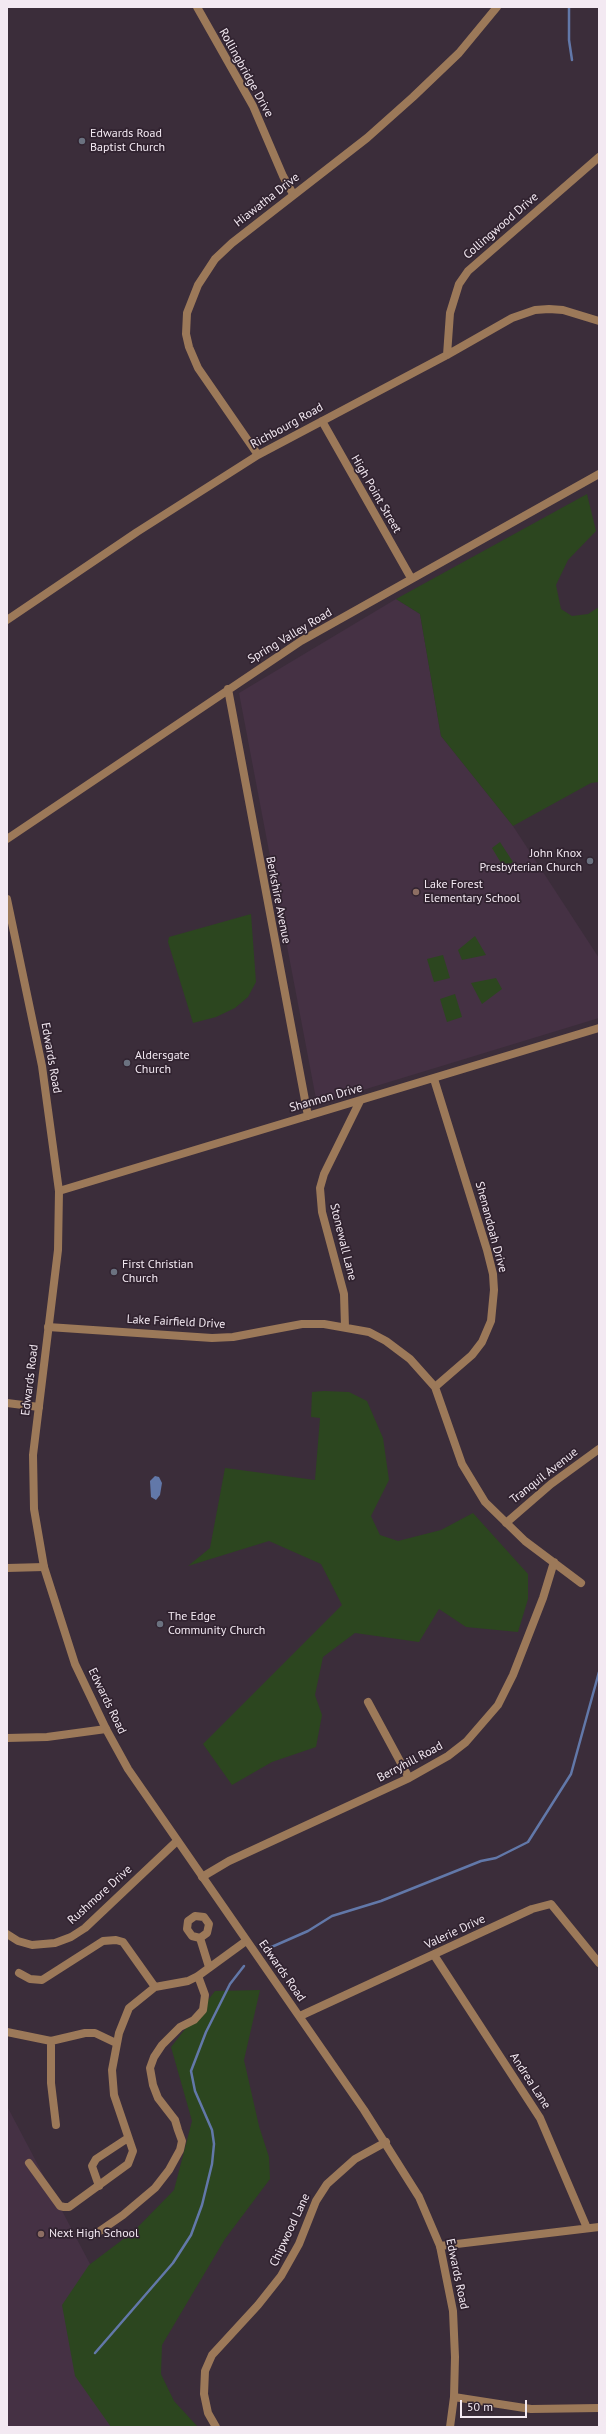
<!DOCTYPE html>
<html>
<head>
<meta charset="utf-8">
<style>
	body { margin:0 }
	#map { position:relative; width:606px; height:2434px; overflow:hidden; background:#3b2d3a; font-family:"PT Sans",sans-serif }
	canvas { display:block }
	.frame { position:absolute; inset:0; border:8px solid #f3e9f2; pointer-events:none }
	.scale { position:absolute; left:460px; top:2400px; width:67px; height:18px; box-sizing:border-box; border:2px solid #f3e9f2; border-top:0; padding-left:5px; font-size:12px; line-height:14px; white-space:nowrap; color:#f3e9f2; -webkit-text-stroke:3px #312330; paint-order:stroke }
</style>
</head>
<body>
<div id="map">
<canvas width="606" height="2434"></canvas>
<div class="frame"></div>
<div class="scale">50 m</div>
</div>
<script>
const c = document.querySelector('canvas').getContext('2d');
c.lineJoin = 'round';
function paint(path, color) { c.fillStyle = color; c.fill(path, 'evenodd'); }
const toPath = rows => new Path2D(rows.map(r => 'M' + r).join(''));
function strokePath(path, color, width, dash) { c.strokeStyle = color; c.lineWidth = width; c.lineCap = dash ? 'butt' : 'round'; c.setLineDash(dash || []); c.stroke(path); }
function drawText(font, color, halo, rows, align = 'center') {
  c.font = font + ' "PT Sans",sans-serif'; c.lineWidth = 3.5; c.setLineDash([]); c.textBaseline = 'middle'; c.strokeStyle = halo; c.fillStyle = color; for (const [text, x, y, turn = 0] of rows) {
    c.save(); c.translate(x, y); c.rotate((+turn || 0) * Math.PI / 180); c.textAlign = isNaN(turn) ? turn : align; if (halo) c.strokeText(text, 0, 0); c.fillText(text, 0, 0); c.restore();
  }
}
paint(toPath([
	[396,599,420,614,441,736,513,826,599,958,599,1018,317,1104,239,693],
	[7,2106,142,2363,153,2427,7,2427]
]), '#453144');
paint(toPath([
	[587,494,596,531,568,560,556,585,561,609,572,616,588,614,599,607,599,782,591,783,513,826,441,736,420,614,396,599],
	[500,842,513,862,504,868,492,848],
	[251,914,256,982,248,997,235,1008,216,1017,193,1023,168,942,169,937],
	[475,936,486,955,462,960,458,950],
	[443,955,450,978,434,982,427,959],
	[496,978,502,989,482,1004,471,983],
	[455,994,462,1017,447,1022,440,999],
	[324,1391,349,1392,367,1401,383,1438,389,1480,371,1516,380,1535,398,1541,441,1530,473,1513,528,1574,528,1599,518,1632,466,1627,439,1609,419,1642,355,1633,323,1657,315,1695,322,1715,316,1747,272,1762,232,1785,203,1744,342,1605,321,1564,269,1541,188,1566,210,1548,225,1468,315,1480,320,1418,311,1417,312,1392],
	[260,1990,244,2060,259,2126,269,2157,270,2179,225,2239,162,2345,161,2374,174,2401,198,2427,111,2427,75,2376,62,2305,89,2265,134,2231,174,2190,192,2121,171,2047,215,1991]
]), '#2c461f');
paint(toPath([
	[155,1476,159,1477,162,1483,160,1495,156,1500,151,1497,150,1481]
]), '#6278a9');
strokePath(toPath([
	[569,7,569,40,572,60],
	[267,1949,308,1931,332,1916,381,1901,481,1861,496,1858,528,1842,571,1774,599,1672],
	[95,2353,173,2263,191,2235,202,2205,212,2164,214,2144,212,2130,195,2091,191,2071,206,2032,230,1984,244,1966]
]), '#6278a9', 2.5);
strokePath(toPath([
	[197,7,253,106,283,176,293,194],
	[447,355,450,313,459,284,468,271,599,157],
	[322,421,411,578],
	[258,455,198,368,189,347,186,334,187,313,198,285,215,259,232,243,367,138,413,97,459,53,497,7],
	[7,620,137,532,258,455,447,355,512,318,535,310,549,309,563,310,599,321],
	[228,689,308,1116],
	[7,839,301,641,599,474],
	[434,1079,487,1250,493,1274,494,1290,491,1321,482,1342,472,1355,435,1387],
	[59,1191,599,1028],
	[48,1327,212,1338,233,1337,302,1324,324,1324,369,1332,386,1341,410,1359,435,1387,462,1464,485,1502,525,1541,581,1583],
	[345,1327,344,1294,322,1212,320,1188,324,1174,360,1101],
	[7,1403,39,1407],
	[506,1523,551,1484,599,1449],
	[7,1568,44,1567],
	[368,1702,409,1778],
	[7,1738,47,1737,106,1729],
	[202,1877,229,1861,409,1778,448,1756,466,1742,498,1705,513,1675,543,1598,554,1562],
	[7,1934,18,1941,32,1945,55,1943,71,1937,85,1928,177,1841],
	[200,1938,207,1933,209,1924,204,1917,195,1916,188,1921,187,1929,192,1936,200,1938,209,1967],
	[434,1955,540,2118,587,2228],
	[19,1973,30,1979,42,1980,103,1941,116,1940,123,1942,155,1987],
	[300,2016,532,1909,551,1904,599,1963],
	[7,2032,51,2041,85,2033,95,2033,116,2043],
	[51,2041,51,2083,56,2125],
	[29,2163,60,2206,64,2207,69,2207,128,2164,133,2151,114,2095,112,2070,119,2033,129,2008,155,1987,188,1981,198,1976,246,1941],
	[99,2186,92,2166,96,2159,128,2138],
	[94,2235,123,2215,155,2188,169,2170,180,2150,182,2141,178,2130,175,2120,158,2098,153,2085,150,2068,154,2057,162,2045,180,2027,194,2020,203,2010,205,1995,198,1976],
	[440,2246,599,2227],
	[454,2397,531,2409,599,2408],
	[216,2427,208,2413,204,2394,205,2371,212,2355,258,2305,281,2276,299,2244,316,2201,327,2184,355,2159,386,2142]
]), '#9c7959', 8);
strokePath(toPath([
	[7,899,42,1066,59,1191,58,1250,33,1455,34,1509,44,1567,75,1664,106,1729,128,1769,364,2110,419,2197,440,2246,453,2311,455,2357,454,2397,450,2427]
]), '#9c7959', 8);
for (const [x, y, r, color] of [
	[82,141,4,"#6b7280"],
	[590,861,4,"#6b7280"],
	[416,892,4,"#8d6e63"],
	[127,1063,4,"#6b7280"],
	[114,1272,4,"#6b7280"],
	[160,1624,4,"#6b7280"],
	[41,2234,4,"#8d6e63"]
]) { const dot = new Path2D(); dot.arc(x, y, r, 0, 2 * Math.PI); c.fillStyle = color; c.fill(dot); strokePath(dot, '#312330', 1.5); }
drawText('12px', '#f3e9f2', '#312330', [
	["Rollingbridge Drive",246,73,61],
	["Hiawatha Drive",267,200,-38],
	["Collingwood Drive",501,226,-41],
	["Richbourg Road",287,426,-29],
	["High Point Street",376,494,60],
	["Spring Valley Road",290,636,-31],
	["Berkshire Avenue",278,900,79],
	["Edwards Road",51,1058,80],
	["Shannon Drive",326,1098,-16],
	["Shenandoah Drive",491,1227,75],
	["Stonewall Lane",343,1242,76],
	["Lake Fairfield Drive",176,1322,3],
	["Edwards Road",30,1380,-83],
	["Tranquil Avenue",544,1476,-38],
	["Edwards Road",107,1701,64],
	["Berryhill Road",410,1762,-28],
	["Rushmore Drive",100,1895,-42],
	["Valerie Drive",455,1932,-25],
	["Edwards Road",282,1971,55],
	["Andrea Lane",530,2081,57],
	["Chipwood Lane",290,2230,-65],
	["Edwards Road",457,2274,78]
]);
drawText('12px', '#f3e9f2', '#312330', [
	["Edwards Road",90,134],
	["Baptist Church",90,148],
	["John Knox",582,854,"right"],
	["Presbyterian Church",582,868,"right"],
	["Lake Forest",424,885],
	["Elementary School",424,899],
	["Aldersgate",135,1056],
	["Church",135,1070],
	["First Christian",122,1265],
	["Church",122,1279],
	["The Edge",168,1617],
	["Community Church",168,1631],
	["Next High School",49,2234]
], 'left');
</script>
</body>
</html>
